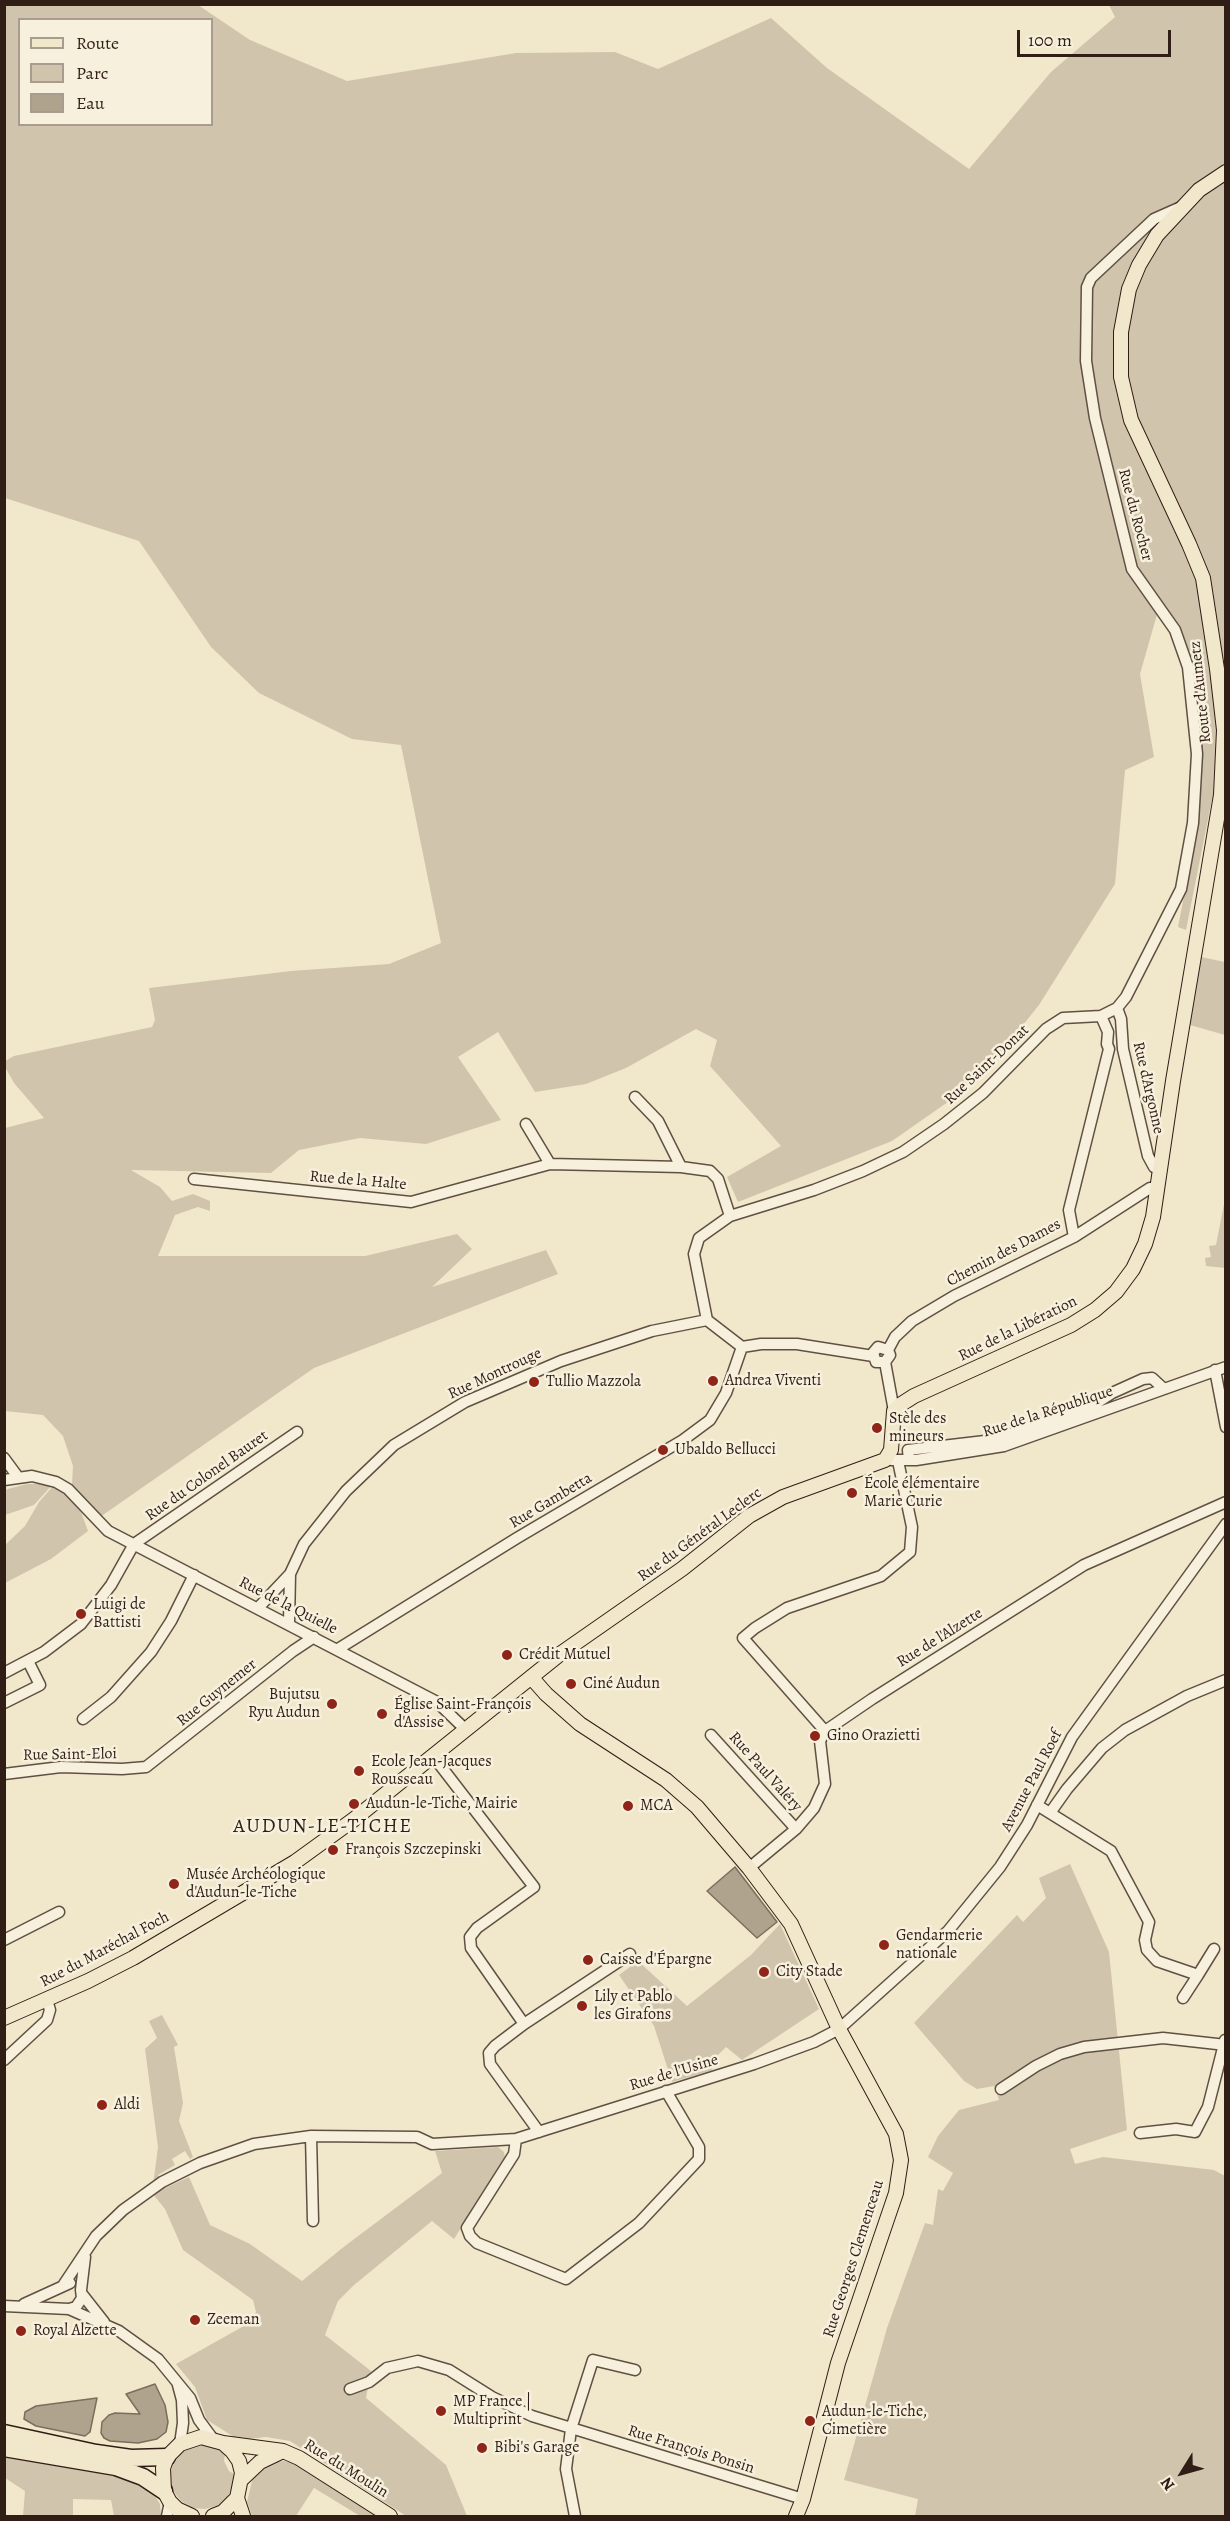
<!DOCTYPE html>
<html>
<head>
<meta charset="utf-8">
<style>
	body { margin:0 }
	#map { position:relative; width:1230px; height:2521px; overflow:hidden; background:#f1e8cb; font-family:Alegreya,serif }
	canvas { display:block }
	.frame { position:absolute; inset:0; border:6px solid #301d16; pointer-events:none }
	.legend { position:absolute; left:18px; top:18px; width:195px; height:108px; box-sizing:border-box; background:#f6f0dd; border:2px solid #a79c8d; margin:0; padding:8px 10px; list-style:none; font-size:18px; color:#301d16 }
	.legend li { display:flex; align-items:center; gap:12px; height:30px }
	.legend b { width:30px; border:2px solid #a79c8d }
	.north { position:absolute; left:1152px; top:2443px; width:60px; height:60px; -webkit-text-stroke:4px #f6f0dd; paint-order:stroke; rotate:233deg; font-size:16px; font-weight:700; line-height:24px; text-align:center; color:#301d16 }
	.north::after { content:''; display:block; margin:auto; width:21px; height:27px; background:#301d16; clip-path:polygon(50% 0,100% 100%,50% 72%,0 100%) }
	.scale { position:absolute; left:1017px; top:30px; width:154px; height:27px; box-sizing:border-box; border:3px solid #301d16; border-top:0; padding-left:8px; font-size:18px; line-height:21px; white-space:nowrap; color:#301d16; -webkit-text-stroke:4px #f6f0dd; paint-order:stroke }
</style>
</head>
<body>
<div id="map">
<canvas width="1230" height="2521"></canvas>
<div class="frame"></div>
<ul class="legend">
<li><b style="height:8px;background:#f1e8cb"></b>Route</li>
<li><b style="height:16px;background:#d0c5ac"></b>Parc</li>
<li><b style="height:16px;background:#afa38d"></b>Eau</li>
</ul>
<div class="north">N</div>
<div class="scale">100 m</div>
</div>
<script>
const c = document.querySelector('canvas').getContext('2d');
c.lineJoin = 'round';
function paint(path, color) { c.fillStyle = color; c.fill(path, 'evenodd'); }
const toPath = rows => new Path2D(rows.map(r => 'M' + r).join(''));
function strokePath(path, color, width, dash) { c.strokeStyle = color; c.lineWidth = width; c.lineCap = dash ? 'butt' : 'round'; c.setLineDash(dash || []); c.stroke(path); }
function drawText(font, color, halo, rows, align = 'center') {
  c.font = font + ' Alegreya,serif'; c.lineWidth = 5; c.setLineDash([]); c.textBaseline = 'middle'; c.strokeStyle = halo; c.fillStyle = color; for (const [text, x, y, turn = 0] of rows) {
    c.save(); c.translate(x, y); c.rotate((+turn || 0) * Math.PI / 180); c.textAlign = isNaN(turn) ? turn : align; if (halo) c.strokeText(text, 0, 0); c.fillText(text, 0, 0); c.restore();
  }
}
paint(toPath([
	[5,5,198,5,250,40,347,81,516,53,615,52,658,69,771,18,827,68,969,169,1051,72,1115,17,1109,5,1225,5,1226,802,1212,799,1186,930,1178,927,1198,823,1192,665,1160,604,1140,674,1154,757,1125,770,1115,884,1039,1005,978,1081,892,1141,738,1202,727,1177,781,1146,710,1066,717,1040,696,1029,626,1068,586,1084,535,1092,498,1032,458,1057,501,1120,426,1144,360,1138,299,1150,271,1173,131,1170,160,1187,172,1201,193,1194,210,1201,210,1211,198,1207,175,1215,158,1256,365,1256,457,1234,472,1249,432,1287,546,1250,558,1274,314,1368,100,1517,72,1484,73,1466,63,1436,43,1415,5,1411,5,1128,44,1118,14,1083,5,1067,5,1061,14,1056,152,1027,155,1020,149,988,291,971,389,964,441,943,401,745,352,739,259,693,211,647,139,541,5,498],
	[20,20,212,20,212,124,20,124],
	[1201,957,1225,962,1225,1035,1190,1025],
	[1225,1199,1225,1268,1206,1266,1205,1258,1211,1257,1209,1246,1216,1245],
	[27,1484,53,1484,34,1505,5,1515,4,1490],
	[54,1485,63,1491,81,1512,88,1531,51,1559,5,1583,5,1545,25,1526,39,1502],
	[1070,1864,1109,1952,1127,2130,1070,2149,1075,2164,1103,2157,1214,2170,1225,2176,1225,2516,915,2516,918,2499,844,2480,887,2328,925,2223,933,2225,938,2189,943,2191,953,2173,928,2157,938,2136,959,2110,999,2100,994,2086,977,2089,964,2081,914,2023,1017,1915,1023,1922,1046,1898,1039,1878],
	[780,1924,819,2009,742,2060,726,2047,708,2065,713,2070,672,2082,654,2026,619,1975,638,1961,687,2006,751,1955],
	[162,2015,178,2045,174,2047,183,2103,179,2121,193,2157,190,2159,185,2151,172,2159,175,2165,158,2175,165,2188,189,2177,210,2225,250,2244,302,2281,341,2249,442,2173,435,2151,498,2147,504,2152,505,2158,454,2239,432,2221,354,2285,338,2301,325,2335,371,2371,366,2398,446,2465,467,2516,406,2516,290,2441,266,2437,239,2440,207,2420,195,2387,176,2364,251,2322,256,2312,253,2300,183,2250,165,2209,152,2193,158,2147,145,2049,157,2038,149,2021],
	[202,2445,215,2447,225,2454,224,2461,229,2471,234,2474,233,2486,227,2498,217,2506,205,2509,192,2508,181,2501,173,2491,170,2478,172,2466,179,2455,190,2447],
	[4,2456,82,2470,95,2469,115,2474,152,2492,160,2504,161,2516,114,2516,111,2500,73,2499,73,2516,23,2516,25,2491,5,2478],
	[284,2461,296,2464,375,2516,360,2516,314,2488,296,2516,252,2516,247,2502,253,2477,258,2470,272,2462]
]), '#d0c5ac');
const water = toPath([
	[735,1867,777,1922,757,1938,707,1891,735,1867],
	[155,2384,165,2405,168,2422,166,2432,157,2439,138,2443,110,2441,104,2438,101,2433,102,2422,109,2415,115,2413,140,2414,126,2394,155,2384],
	[97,2398,90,2432,85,2436,36,2426,24,2419,25,2412,36,2406,97,2398]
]);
paint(water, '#afa38d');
strokePath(water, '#7c6d5d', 1.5);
const minor = toPath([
	[1117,1008,1121,1019,1123,1049,1148,1156,1154,1167,1160,1169],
	[635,1097,658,1121,681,1167],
	[526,1124,550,1164],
	[194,1179,411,1202,550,1164,681,1167,710,1171,718,1179,730,1216,699,1238,694,1254,707,1320,742,1347,761,1344,797,1344,873,1356],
	[730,1216,814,1190,863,1171,903,1152,944,1124,983,1093,1046,1029,1063,1018,1101,1016,1117,1008,1126,997,1181,889,1193,823,1197,754,1188,667,1175,630,1132,569,1095,418,1086,361,1087,287,1091,278,1154,219,1181,207],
	[1074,1237,1069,1210,1109,1049,1107,1044,1108,1032,1101,1016],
	[885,1362,876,1362,873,1353,878,1347,888,1350],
	[1215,1370,1226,1427],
	[894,1411,885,1362,890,1355,888,1350,895,1337,912,1321,954,1296,1074,1237,1150,1188,1157,1189],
	[4,1458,18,1477],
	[891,1460,916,1460,1004,1446,1226,1367],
	[909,1460,908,1450,985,1441,1013,1433,1095,1404,1112,1393,1143,1379,1152,1378,1164,1389],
	[4,1480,32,1476,56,1482,68,1489,108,1531,437,1702,466,1730],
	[258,1608,290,1574,304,1544,346,1491,394,1445,465,1402,561,1361,652,1331,707,1320],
	[289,1624,290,1574],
	[338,1649,517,1538,683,1440,710,1420,726,1393,742,1347],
	[4,1673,44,1652,81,1624,111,1585,134,1544,297,1432],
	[4,1703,40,1685,28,1661],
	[83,1719,111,1697,151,1652,171,1621,194,1575],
	[825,1731,743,1638,755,1628,787,1608,881,1576,910,1552,912,1527,898,1461],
	[711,1735,796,1829],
	[433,1756,534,1887,477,1928,470,1937,471,1948,524,2024,495,2046,489,2053,490,2064,539,2132],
	[4,1774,61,1767,122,1769,146,1767,293,1651,314,1637],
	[1037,1805,1111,1851,1149,1922,1145,1940,1147,1950,1157,1961,1198,1975,1214,1949],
	[1050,1813,1067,1789,1102,1748,1125,1730,1187,1696,1226,1680],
	[749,1868,796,1829,814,1808,825,1784,820,1741,825,1731,872,1699,1084,1565,1226,1502],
	[4,1940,59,1912],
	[1183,1998,1198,1975],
	[524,2024,630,1954],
	[4,2060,47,2020,50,2010,47,2000],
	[1001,2089,1036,2066,1060,2054,1084,2047,1163,2038,1226,2045],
	[1140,2133,1176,2129,1195,2132,1208,2107,1225,2040],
	[311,2136,313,2221],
	[516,2139,514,2154,467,2228,470,2236,477,2243,566,2279,639,2223,699,2159,699,2147,666,2091],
	[64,2284,96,2236,123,2210,162,2182,200,2163,254,2144,311,2136,417,2137,432,2144,516,2139,754,2064,814,2042,839,2029,948,1931,1000,1867,1027,1825,1072,1737,1226,1524],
	[82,2294,104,2322],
	[24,2304,70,2283],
	[4,2306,69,2309,76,2307,82,2298,81,2290,85,2257],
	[69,2309,119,2331,158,2359,190,2398,199,2420,213,2439],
	[178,2385,182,2400,183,2423,180,2444],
	[350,2389,369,2382,387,2368,418,2361,449,2370,492,2397,532,2416,803,2499],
	[167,2516,170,2502],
	[575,2516,566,2469,571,2429,593,2360,635,2370]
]);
const major = toPath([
	[531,1677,546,1694,580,1724,666,1780,697,1807,749,1868,791,1924,839,2029,896,2134,901,2160,896,2193,838,2363,803,2499,796,2516],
	[4,2018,88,1981,133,1958,295,1862,353,1820,560,1654,682,1569,749,1516,783,1497,885,1460,891,1450,894,1411,900,1405,914,1396,1071,1325,1095,1310,1116,1292,1133,1269,1145,1244,1153,1217,1173,1081,1221,795,1224,730,1217,669,1203,578,1189,544,1131,420,1121,377,1121,332,1129,289,1139,265,1157,235,1199,190,1226,172],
	[223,2443,283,2451,299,2458,390,2516],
	[242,2479,260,2462,283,2451],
	[237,2498,243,2516],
	[192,2516,177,2509,170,2502,164,2491,163,2468,167,2457,180,2444,201,2437,223,2443,232,2451,239,2461,242,2473,237,2498,223,2512,213,2516]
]);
const highway = toPath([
	[4,2433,96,2453,131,2458,167,2457],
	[4,2448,116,2467,143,2477,164,2491]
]);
strokePath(minor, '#605043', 13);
strokePath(major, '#301d16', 16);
strokePath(highway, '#301d16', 19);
strokePath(minor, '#f6f0dd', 10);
strokePath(major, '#f1e8cb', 14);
strokePath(highway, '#f1e8cb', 16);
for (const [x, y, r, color] of [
	[713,1381,6,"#8f2418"],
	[534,1382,6,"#8f2418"],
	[877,1428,6,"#8f2418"],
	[663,1450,6,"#8f2418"],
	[852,1493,6,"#8f2418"],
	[81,1614,6,"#8f2418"],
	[507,1655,6,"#8f2418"],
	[571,1684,6,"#8f2418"],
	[332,1704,6,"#8f2418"],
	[382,1714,6,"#8f2418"],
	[815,1736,6,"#8f2418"],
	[359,1771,6,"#8f2418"],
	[354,1804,6,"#8f2418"],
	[628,1806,6,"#8f2418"],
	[333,1850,6,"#8f2418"],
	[174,1884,6,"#8f2418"],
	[884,1945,6,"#8f2418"],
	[588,1960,6,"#8f2418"],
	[764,1972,6,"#8f2418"],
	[582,2006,6,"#8f2418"],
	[102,2105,6,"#8f2418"],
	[195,2320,6,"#8f2418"],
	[21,2331,6,"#8f2418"],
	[441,2411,6,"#8f2418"],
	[810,2421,6,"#8f2418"],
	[482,2448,6,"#8f2418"]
]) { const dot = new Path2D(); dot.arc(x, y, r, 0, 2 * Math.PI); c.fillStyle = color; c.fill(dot); strokePath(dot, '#f6f0dd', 2); }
drawText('16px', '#301d16', '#f6f0dd', [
	["Rue du Rocher",1135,515,75],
	["Route d'Aumetz",1201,692,-96],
	["Rue Saint-Donat",987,1065,-43],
	["Rue d'Argonne",1148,1088,77],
	["Rue de la Halte",358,1181,5],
	["Chemin des Dames",1004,1253,-28],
	["Rue de la Libération",1018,1329,-26],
	["Rue Montrouge",495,1374,-25],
	["Rue de la République",1048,1412,-18],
	["Rue du Colonel Bauret",207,1476,-35],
	["Rue Gambetta",551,1501,-31],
	["Rue du Général Leclerc",700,1535,-36],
	["Rue de la Quielle",288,1606,27],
	["Rue de l'Alzette",940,1638,-32],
	["Rue Guynemer",217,1693,-39],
	["Rue Saint-Eloi",70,1755,-1],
	["Rue Paul Valéry",765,1772,48],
	["Avenue Paul Roef",1032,1781,-62],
	["Rue du Maréchal Foch",105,1950,-28],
	["Rue de l'Usine",674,2073,-17],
	["Rue Georges Clemenceau",854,2259,-72],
	["Rue François Ponsin",691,2450,17],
	["Rue du Moulin",346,2469,32]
]);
drawText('16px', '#301d16', '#f6f0dd', [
	["Andrea Viventi",725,1381],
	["Tullio Mazzola",546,1382],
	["Stèle des",889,1419],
	["mineurs",889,1437],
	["Ubaldo Bellucci",675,1450],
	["École élémentaire",864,1484],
	["Marie Curie",864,1502],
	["Luigi de",93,1605],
	["Battisti",93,1623],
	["Crédit Mutuel",519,1655],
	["Ciné Audun",583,1684],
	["Bujutsu",320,1695,"right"],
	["Ryu Audun",320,1713,"right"],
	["Église Saint-François",394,1705],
	["d'Assise",394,1723],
	["Gino Orazietti",827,1736],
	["Ecole Jean-Jacques",371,1762],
	["Rousseau",371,1780],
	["Audun-le-Tiche, Mairie",366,1804],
	["MCA",640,1806],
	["François Szczepinski",345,1850],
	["Musée Archéologique",186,1875],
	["d'Audun-le-Tiche",186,1893],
	["Gendarmerie",896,1936],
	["nationale",896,1954],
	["Caisse d'Épargne",600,1960],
	["City Stade",776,1972],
	["Lily et Pablo",594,1997],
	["les Girafons",594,2015],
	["Aldi",114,2105],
	["Zeeman",207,2320],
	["Royal Alzette",33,2331],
	["MP France |",453,2402],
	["Multiprint",453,2420],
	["Audun-le-Tiche,",822,2412],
	["Cimetière",822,2430],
	["Bibi's Garage",494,2448]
], 'left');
c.letterSpacing = '1.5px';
drawText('20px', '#301d16', '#f6f0dd', [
	["AUDUN-LE-TICHE",323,1827]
]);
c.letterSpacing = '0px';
</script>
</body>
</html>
